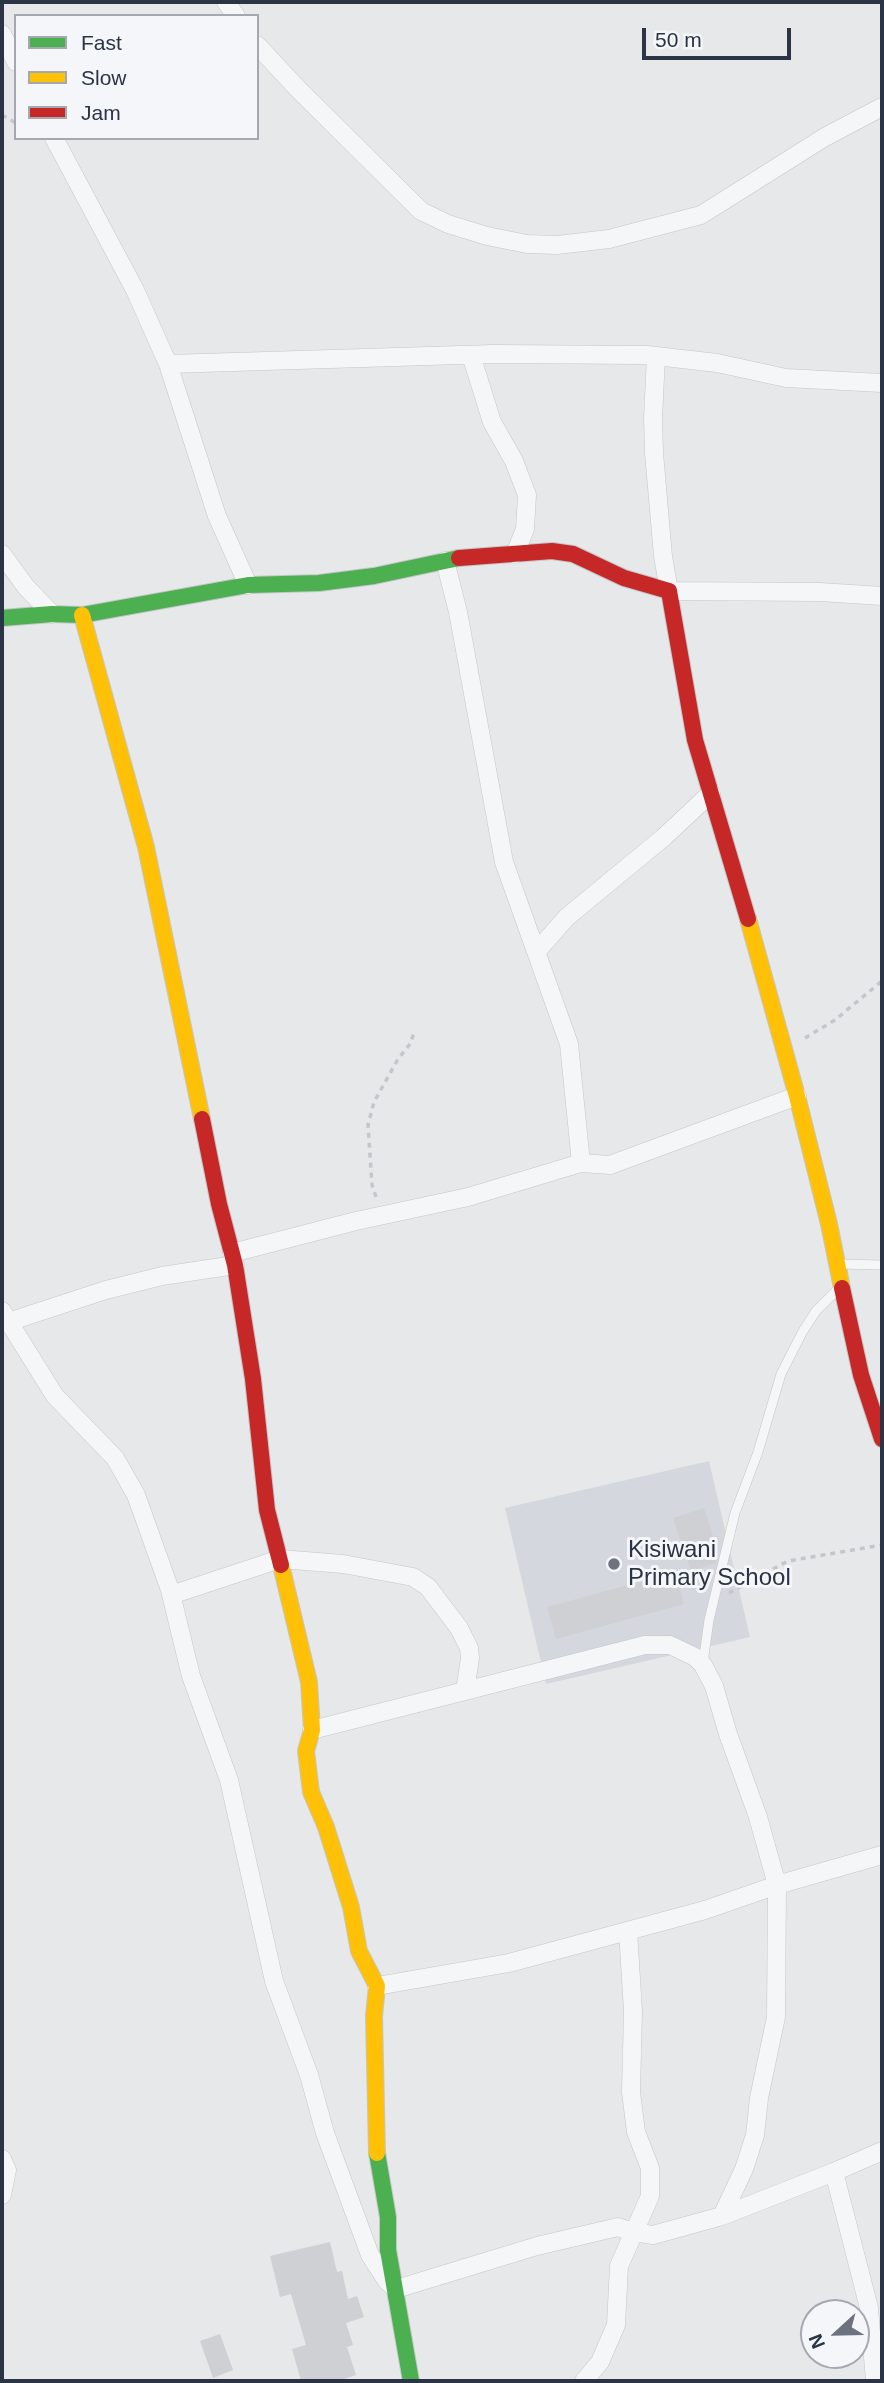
<!DOCTYPE html>
<html>
<head>
<meta charset="utf-8">
<style>
	body { margin:0 }
	#map { position:relative; width:884px; height:2383px; overflow:hidden; background:#e6e8ea; font-family:Arial,sans-serif }
	canvas { display:block }
	.frame { position:absolute; inset:0; border:4px solid #2b3445; pointer-events:none }
	.legend { position:absolute; left:14px; top:14px; width:245px; height:126px; box-sizing:border-box; background:#f4f6f9; border:2px solid #a4a8b1; margin:0; padding:9px 12px; list-style:none; font-size:21px; color:#2b3445 }
	.legend li { display:flex; align-items:center; gap:14px; height:35px }
	.legend b { width:35px; border:2px solid #a4a8b1 }
	.north { position:absolute; left:800px; top:2299px; width:70px; height:70px; box-sizing:border-box; background:#f4f6f9; border:2px solid #a4a8b1; border-radius:50%; rotate:248deg; font-size:19px; font-weight:700; line-height:28px; text-align:center; color:#2b3445 }
	.north::after { content:''; display:block; margin:auto; width:24px; height:32px; background:#6c737f; clip-path:polygon(50% 0,100% 100%,50% 72%,0 100%) }
	.scale { position:absolute; left:642px; top:28px; width:149px; height:32px; box-sizing:border-box; border:4px solid #2b3445; border-top:0; padding-left:9px; font-size:21px; line-height:24px; white-space:nowrap; color:#2b3445; -webkit-text-stroke:5px #f4f6f9; paint-order:stroke }
</style>
</head>
<body>
<div id="map">
<canvas width="884" height="2383"></canvas>
<div class="frame"></div>
<ul class="legend">
<li><b style="height:9px;background:#4caf50"></b>Fast</li>
<li><b style="height:9px;background:#ffc107"></b>Slow</li>
<li><b style="height:9px;background:#c62828"></b>Jam</li>
</ul>
<div class="north">N</div>
<div class="scale">50 m</div>
</div>
<script>
const c = document.querySelector('canvas').getContext('2d');
c.lineJoin = 'round';
function paint(path, color) { c.fillStyle = color; c.fill(path, 'evenodd'); }
const toPath = rows => new Path2D(rows.map(r => 'M' + r).join(''));
function strokePath(path, color, width, dash) { c.strokeStyle = color; c.lineWidth = width; c.lineCap = dash ? 'butt' : 'round'; c.setLineDash(dash || []); c.stroke(path); }
function drawText(font, color, halo, rows, align = 'center') {
  c.font = font + ' Arial,sans-serif'; c.lineWidth = 6; c.setLineDash([]); c.textBaseline = 'middle'; c.strokeStyle = halo; c.fillStyle = color; for (const [text, x, y, turn = 0] of rows) {
    c.save(); c.translate(x, y); c.rotate((+turn || 0) * Math.PI / 180); c.textAlign = isNaN(turn) ? turn : align; if (halo) c.strokeText(text, 0, 0); c.fillText(text, 0, 0); c.restore();
  }
}
paint(toPath([
	[709,1461,750,1637,546,1684,505,1508]
]), '#d4d7dd');
paint(toPath([
	[704,1508,718,1552,716,1563,691,1571,673,1518],
	[675,1572,684,1604,556,1639,547,1607],
	[330,2242,337,2272,342,2271,348,2299,357,2296,364,2317,346,2323,353,2345,347,2347,356,2375,338,2381,301,2381,292,2349,306,2345,291,2294,280,2297,270,2256],
	[220,2334,233,2370,213,2378,200,2341]
]), '#ced0d3');
const lane = toPath([
	[839,1264,882,1265],
	[703,1663,709,1620,735,1513,758,1452,781,1374,803,1331,816,1311,837,1290]
]);
const street = toPath([
	[226,2,236,16],
	[2,34,16,62],
	[257,45,297,88,421,211,448,224,487,236,527,244,557,245,609,239,701,215,825,137,882,107],
	[54,138,135,290,168,364,217,516,248,585],
	[471,355,492,422,514,461,527,495,525,529,515,554],
	[656,356,653,419,654,453,663,556,669,591,820,592,882,596],
	[168,364,493,354,647,355,717,363,786,378,882,383],
	[2,554,26,587,52,614],
	[445,561,458,612,504,862,569,1044,581,1163],
	[537,951,567,917,664,837,711,793],
	[232,1253,356,1221,468,1197,581,1163,610,1165,797,1096],
	[2,1311,55,1396,115,1458,136,1495,170,1590,191,1676,229,1780,274,1981,309,2075,325,2133,370,2255,387,2281,396,2289,537,2246,618,2227,632,2232,653,2235,722,2216,834,2172,882,2151],
	[8,1322,106,1290,162,1276,235,1265],
	[171,1595,280,1559,343,1564,413,1577,428,1587,459,1628,469,1648,470,1658,465,1691],
	[312,1730,645,1645,670,1645,695,1657,703,1665,714,1686,728,1734,758,1817,777,1885,776,2017,759,2098,755,2135,744,2169,722,2216],
	[377,1986,509,1963,705,1910,777,1885,882,1855],
	[2,2159,7,2170,2,2195],
	[834,2172,869,2308,875,2381],
	[584,2381,600,2362,616,2325,619,2266,650,2196,650,2168,636,2132,631,2092,633,2011,628,1931]
]);
const fast = toPath([
	[2,618,52,614,82,615,248,585,319,583,374,576,459,558],
	[377,2153,388,2217,388,2250,411,2381]
]);
const slow = toPath([
	[82,615,146,847,202,1119],
	[748,919,797,1096,829,1224,842,1288],
	[281,1565,309,1682,312,1730,306,1751,311,1792,326,1827,351,1907,359,1951,377,1986,374,2016,377,2153]
]);
const jam = toPath([
	[459,558,552,551,573,554,624,578,669,591,695,740,748,919],
	[202,1119,219,1204,235,1265,253,1379,267,1510,281,1565],
	[842,1288,861,1375,882,1439]
]);
strokePath(lane, '#c4c6c8', 10);
strokePath(street, '#c4c6c8', 19);
strokePath(fast, '#c4c6c8', 18);
strokePath(slow, '#c4c6c8', 18);
strokePath(jam, '#c4c6c8', 18);
strokePath(toPath([
	[2,115,16,123],
	[805,1038,835,1020,882,981],
	[376,1197,372,1185,368,1125,374,1102,398,1059,410,1044,415,1030],
	[729,1593,788,1561,882,1545]
]), '#c5c6ca', 3.5, [5, 5]);
strokePath(lane, '#f5f6f7', 9);
strokePath(street, '#f5f6f7', 18);
strokePath(fast, '#4caf50', 16);
strokePath(slow, '#ffc107', 16);
strokePath(jam, '#c62828', 16);
for (const [x, y, r, color] of [
	[614,1564,7,"#6c737f"]
]) { const dot = new Path2D(); dot.arc(x, y, r, 0, 2 * Math.PI); c.fillStyle = color; c.fill(dot); strokePath(dot, '#f4f6f9', 2.5); }
drawText('24px', '#2b3445', '#f4f6f9', [
	["Kisiwani",628,1550],
	["Primary School",628,1578]
], 'left');
</script>
</body>
</html>
